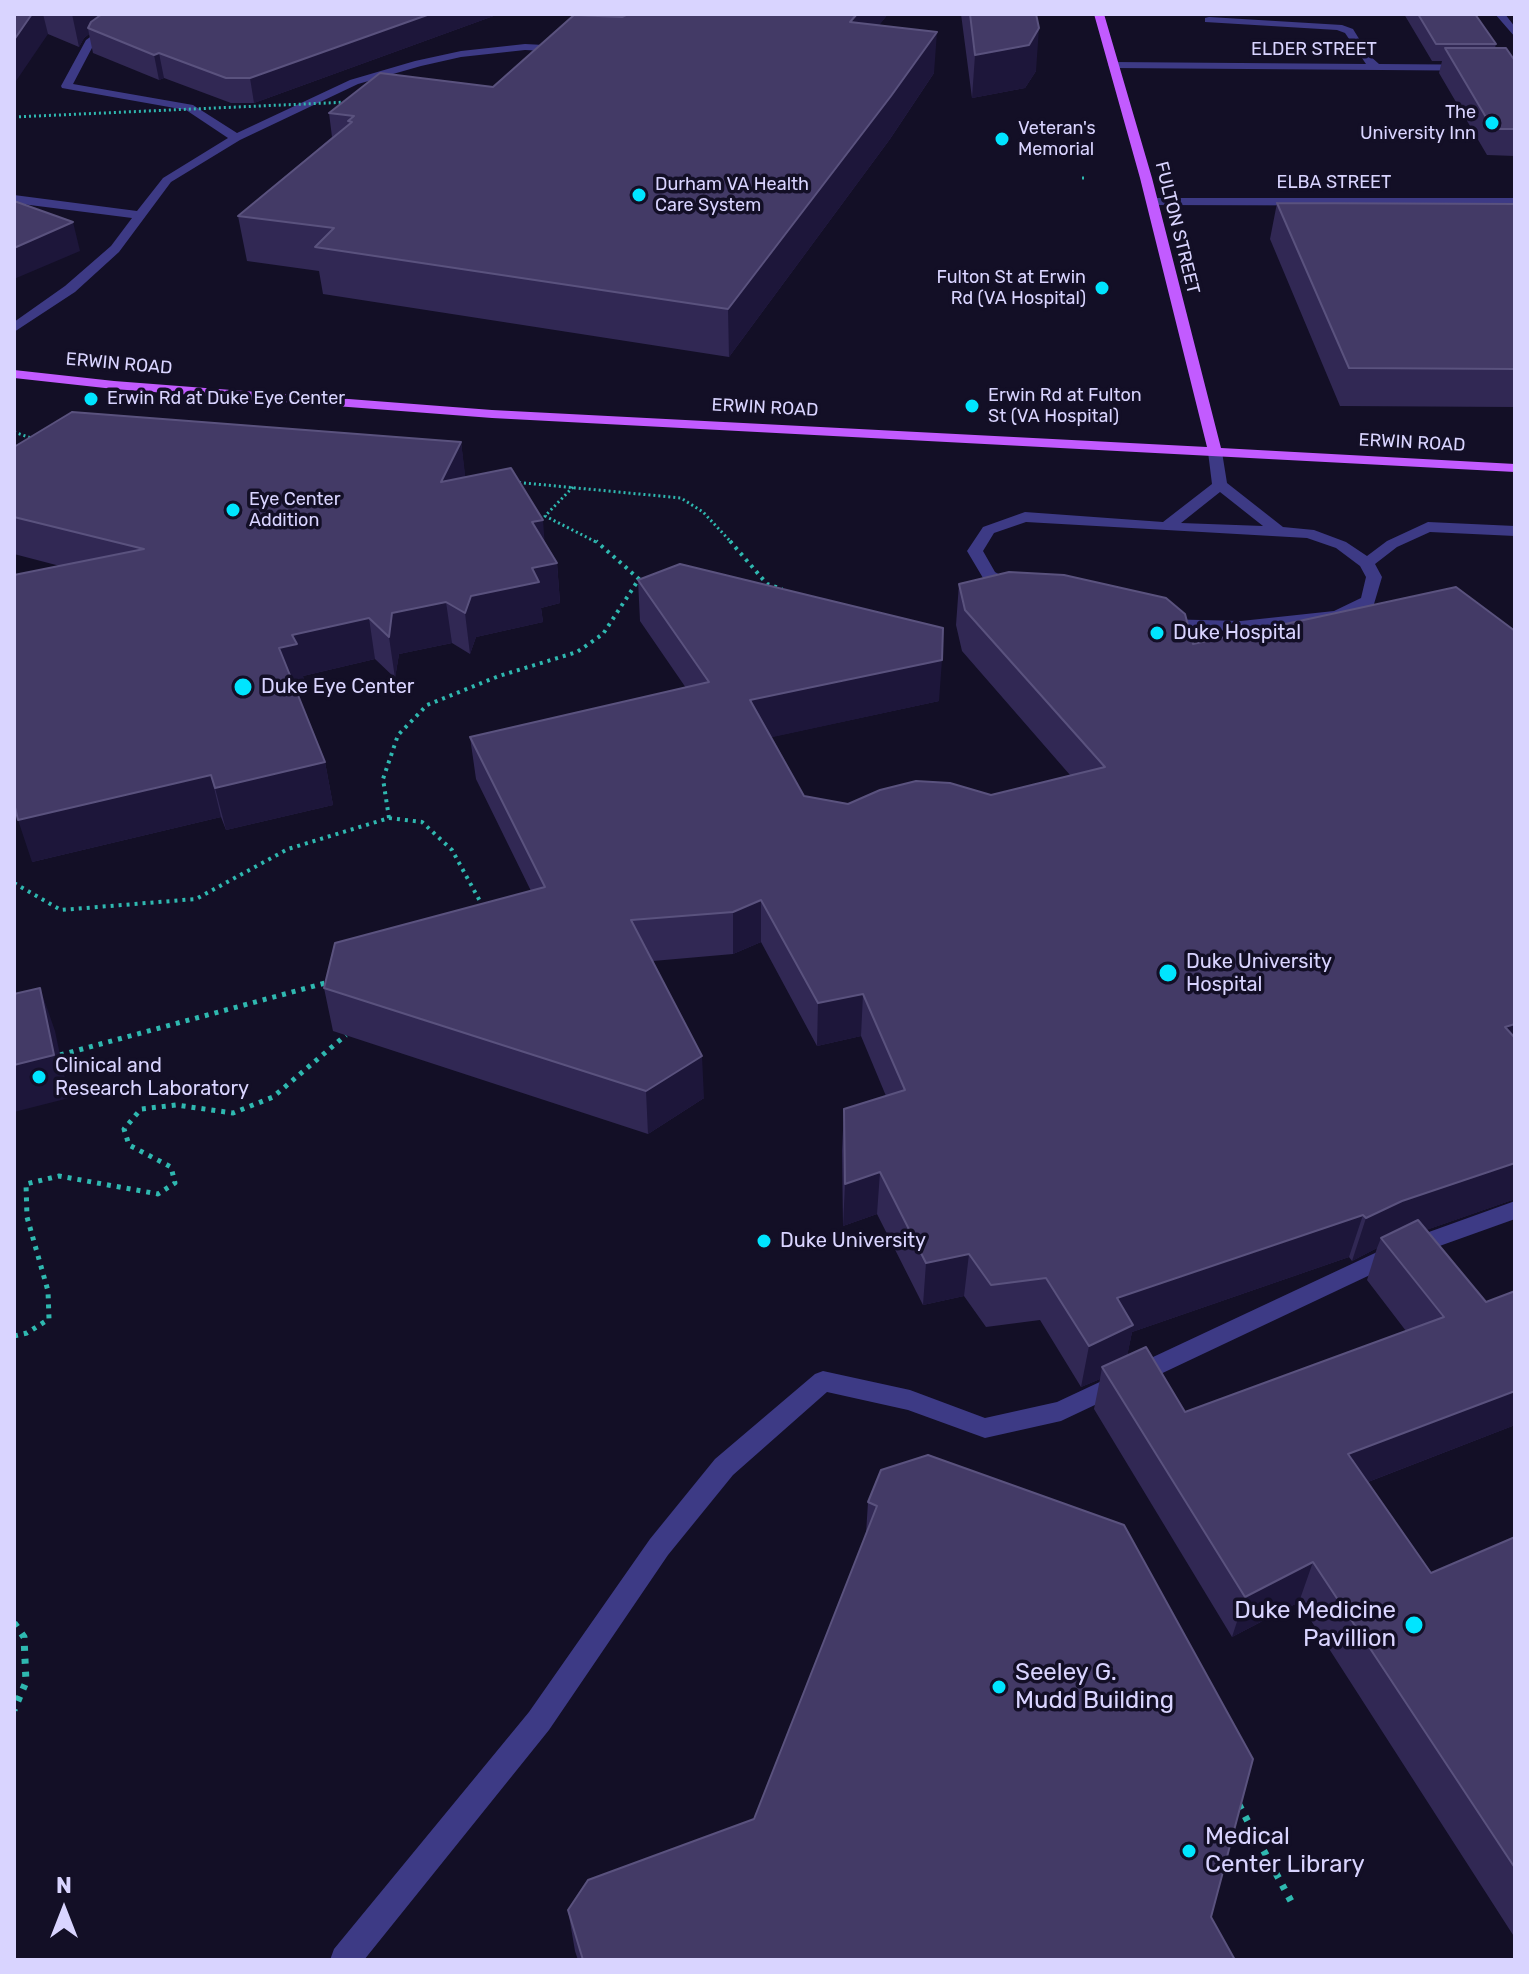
<!DOCTYPE html>
<html>
<head>
<meta charset="utf-8">
<style>
	body { margin:0 }
	#map { position:relative; width:1529px; height:1974px; overflow:hidden; background:#130f26; font-family:Rubik,sans-serif }
	canvas { display:block }
	.frame { position:absolute; inset:0; border:16px solid #d9d4ff; pointer-events:none }
	.north { position:absolute; left:24px; top:1870px; width:80px; height:80px; -webkit-text-stroke:6px #130f26; paint-order:stroke; rotate:0deg; font-size:22px; font-weight:700; line-height:32px; text-align:center; color:#d9d4ff }
	.north::after { content:''; display:block; margin:auto; width:28px; height:36px; background:#d9d4ff; clip-path:polygon(50% 0,100% 100%,50% 72%,0 100%) }
</style>
</head>
<body>
<div id="map">
<canvas width="1529" height="1974"></canvas>
<div class="frame"></div>
<div class="north">N</div>
</div>
<script>
const c = document.querySelector('canvas').getContext('2d');
c.lineJoin = 'round';
const toPath = rows => new Path2D(rows.map(r => 'M' + r).join(''));
function strokePath(path, color, width, dash) { c.strokeStyle = color; c.lineWidth = width; c.lineCap = dash ? 'butt' : 'round'; c.setLineDash(dash || []); c.stroke(path); }
function paint(path, color) { c.fillStyle = color; c.fill(path, 'evenodd'); }
function drawText(font, color, halo, rows, align = 'center') {
  c.font = font + ' Rubik,sans-serif'; c.lineWidth = 7; c.setLineDash([]); c.textBaseline = 'middle'; c.strokeStyle = halo; c.fillStyle = color; for (const [text, x, y, turn = 0] of rows) {
    c.save(); c.translate(x, y); c.rotate((+turn || 0) * Math.PI / 180); c.textAlign = isNaN(turn) ? turn : align; if (halo) c.strokeText(text, 0, 0); c.fillText(text, 0, 0); c.restore();
  }
}
strokePath(toPath([
	[1082,178,1087,178],
	[14,432,34,439],
	[514,482,681,498,703,512,732,543],
	[573,487,545,516,598,543]
]), '#2fb8b0', 3, [2, 3]);
strokePath(toPath([
	[730,541,767,584,782,589],
	[389,818,422,822,452,850,481,903,480,909],
	[14,883,61,910,196,899,288,849,389,818,383,779,398,735,427,705,499,676,577,652,603,634,639,579,596,541]
]), '#2fb8b0', 4, [3, 5]);
strokePath(toPath([
	[60,1055,329,982],
	[14,1336,27,1333,49,1319,48,1291,27,1217,26,1184,59,1176,158,1194,175,1183,171,1167,129,1145,124,1129,141,1109,176,1105,233,1113,273,1097,346,1035]
]), '#2fb8b0', 5, [4, 6]);
strokePath(toPath([
	[14,1623,24,1637,26,1682,14,1710],
	[1239,1805,1292,1903]
]), '#2fb8b0', 7, [5, 8]);
paint(toPath([
	[122,14,134,14,94,44,73,84,193,105,237,133,350,80,415,61,461,51,525,44,563,46,568,49,563,52,525,50,461,57,421,66,358,84,240,140,171,182,119,252,75,292,14,332,14,322,65,286,111,246,132,218,14,203,14,195,137,211,163,178,228,138,186,110,62,88,61,86,86,40,122,14],
	[1495,14,1505,14,1515,27,1515,37,1495,14],
	[1209,17,1342,25,1353,29,1369,55,1379,64,1515,65,1515,71,1113,68,1108,65,1113,62,1366,64,1345,33,1337,30,1205,22,1205,18,1209,17],
	[1148,198,1515,198,1515,206,1152,205,1148,204,1148,198],
	[1215,448,1222,452,1227,483,1283,527,1314,530,1346,542,1367,556,1387,541,1428,522,1515,526,1515,536,1430,532,1397,547,1375,564,1382,577,1374,604,1337,620,1241,631,1161,629,1153,624,1161,619,1241,621,1334,611,1361,598,1366,577,1360,566,1336,548,1307,538,1026,522,994,533,983,551,995,572,1020,587,1020,593,1014,595,983,578,967,551,983,527,1025,512,1163,522,1212,484,1208,452,1215,448],
	[1220,492,1263,526,1181,523,1220,492],
	[1515,1201,1515,1219,1406,1258,1061,1421,985,1438,908,1410,827,1392,733,1475,668,1555,549,1730,364,1960,330,1960,334,1949,529,1712,650,1539,715,1459,815,1374,823,1371,910,1390,985,1418,1057,1402,1390,1246,1515,1201]
]), '#3d3a85');
paint(toPath([
	[1094,14,1104,14,1152,178,1221,448,1515,464,1515,472,492,418,114,389,14,378,14,370,114,381,492,410,1207,447,1140,178,1094,14]
]), '#c25bff');
strokePath(toPath([
	[14,117,349,102]
]), '#2fb8b0', 3, [2, 3]);
paint(toPath([
	[14,14,499,14,254,103,231,103,164,78,159,80,93,53,89,34,84,38,79,47,48,34],
	[587,14,888,14,879,25,934,73,890,139,729,357,323,294,319,271,247,261,238,216,332,137,329,113,493,87,587,15],
	[961,14,1036,14,1036,71,1025,88,972,98],
	[1404,14,1475,14,1496,44,1495,48,1515,61,1515,156,1487,155,1439,73,1442,61,1432,61],
	[1277,203,1515,204,1515,407,1340,406,1270,239],
	[461,442,465,477,545,542,557,563,560,603,541,608,543,622,476,637,470,654,452,643,399,654,395,678,375,659,303,676,305,686,295,688,325,762,333,805,226,830,221,817,32,862,60,566,14,554,14,447],
	[638,580,939,701,771,737,804,796,848,804,991,795,1070,775,962,651,956,625,959,584,1193,644,1515,631,1515,1199,1426,1230,1486,1302,1515,1291,1515,1425,1368,1482,1431,1573,1515,1537,1515,1938,1299,1602,1232,1637,1094,1409,1100,1379,1081,1387,1040,1320,986,1327,964,1296,923,1305,877,1214,843,1226,842,1151,844,1109,886,1096,861,1036,817,1046,761,942,733,954,653,961,704,1098,648,1134,333,1031,324,988,531,891,476,779,470,737,686,688,640,621],
	[1377,1248,1367,1280,1406,1331,1185,1412,1127,1356,1132,1332,1349,1257,1352,1261],
	[881,1470,1211,1917,1235,1960,578,1960,575,1951,568,1910,754,1819,866,1534,868,1502]
]), '#312854');
paint(toPath([
	[32,14,43,14,48,34,14,84,14,40],
	[72,14,101,14,88,28,89,34,84,38,79,47],
	[430,14,499,14,254,103,250,78],
	[857,14,888,14,849,63,850,22],
	[1039,28,1036,71,1025,88,972,98,975,55],
	[937,32,934,73,890,139,729,357,728,309],
	[159,53,164,78,159,80,154,55],
	[73,222,80,251,14,279,14,248],
	[461,442,466,481,441,482],
	[543,520,546,560,532,522],
	[557,563,560,603,541,608,543,622,476,637,470,654,465,613,471,596,532,568],
	[446,602,452,643,399,654,395,678,389,637,392,613],
	[369,618,375,659,303,676,305,686,287,690,279,648,292,635],
	[942,660,939,701,750,742,750,700],
	[325,762,333,805,226,830,215,788],
	[211,775,221,817,32,862,18,820],
	[761,900,761,942,733,954,733,912],
	[40,988,55,1031,69,1098,14,1112,14,1065],
	[863,994,861,1036,817,1046,818,1003],
	[1515,1024,1515,1062,1505,1027],
	[702,1056,704,1098,648,1134,646,1091],
	[1515,1163,1515,1199,1386,1244,1381,1238,1377,1248,1352,1261,1366,1218,1402,1201],
	[880,1172,877,1214,843,1226,845,1184],
	[1363,1215,1349,1257,1132,1332,1125,1367,1102,1367,1100,1379,1081,1387,1089,1346,1117,1298],
	[969,1254,964,1296,923,1305,926,1263],
	[1515,1391,1515,1425,1334,1495,1348,1454],
	[1313,1562,1299,1602,1232,1637,1245,1597]
]), '#1d163a');
const building = toPath([
	[14,14,32,14,14,40,14,14],
	[102,14,430,14,250,78,226,78,159,53,154,55,88,28,91,22,102,14],
	[628,14,857,14,850,22,937,32,891,96,728,309,315,247,334,228,238,216,352,122,348,121,354,116,329,113,380,73,493,87,574,15,622,17,628,14],
	[970,14,1036,14,1039,28,1029,45,975,55,970,14],
	[1418,14,1475,14,1496,44,1436,44,1418,14],
	[1445,48,1506,48,1515,61,1515,129,1493,129,1445,48],
	[14,201,73,222,14,248,14,201],
	[1277,203,1515,204,1515,369,1349,368,1277,203],
	[72,412,461,442,441,482,511,468,543,520,532,522,557,563,532,568,539,582,471,596,465,613,446,602,392,613,389,637,369,618,292,635,297,644,279,648,325,762,215,788,211,775,18,820,14,803,14,575,144,549,14,517,14,447,72,412],
	[680,564,943,628,942,660,750,700,804,796,848,804,880,790,916,781,950,783,991,795,1105,767,965,610,959,584,1009,572,1064,575,1166,598,1185,614,1193,644,1456,587,1515,631,1515,1024,1505,1027,1515,1038,1515,1163,1402,1201,1366,1218,1363,1215,1117,1298,1133,1325,1089,1346,1046,1278,991,1285,969,1254,926,1263,880,1172,845,1184,844,1109,905,1090,863,994,818,1003,761,900,733,912,631,920,702,1056,646,1091,324,988,335,943,545,887,470,737,709,682,638,580,680,564],
	[40,988,54,1055,14,1065,14,994,40,988],
	[1418,1220,1486,1302,1515,1291,1515,1391,1348,1454,1431,1573,1515,1537,1515,1868,1313,1562,1245,1597,1102,1367,1146,1347,1185,1412,1444,1317,1381,1238,1418,1220],
	[928,1455,1124,1525,1253,1759,1211,1917,1235,1960,583,1960,568,1910,588,1880,754,1819,877,1506,868,1502,881,1470,928,1455]
]);
paint(building, '#433a66');
strokePath(building, '#5a527e', 2);
for (const [x, y, r, color] of [
	[1492,123,8,"#00e5ff"],
	[1002,139,8,"#00e5ff"],
	[639,195,8,"#00e5ff"],
	[1102,288,8,"#00e5ff"],
	[91,399,8,"#00e5ff"],
	[972,406,8,"#00e5ff"],
	[233,510,8,"#00e5ff"],
	[1157,633,8,"#00e5ff"],
	[243,687,10,"#00e5ff"],
	[1168,973,10,"#00e5ff"],
	[39,1077,8,"#00e5ff"],
	[764,1241,8,"#00e5ff"],
	[1414,1625,10,"#00e5ff"],
	[999,1687,8,"#00e5ff"],
	[1189,1851,8,"#00e5ff"]
]) { const dot = new Path2D(); dot.arc(x, y, r, 0, 2 * Math.PI); c.fillStyle = color; c.fill(dot); strokePath(dot, '#130f26', 3); }
drawText('18px', '#d9d4ff', '#130f26', [
	["ELDER STREET",1314,50],
	["ELBA STREET",1334,183],
	["FULTON STREET",1177,228,76],
	["ERWIN ROAD",119,364,5],
	["ERWIN ROAD",765,408,3],
	["ERWIN ROAD",1412,443,3]
]);
drawText('18px', '#d9d4ff', '#130f26', [
	["The",1476,113,"right"],
	["University Inn",1476,134,"right"],
	["Veteran's",1018,129],
	["Memorial",1018,150],
	["Durham VA Health",655,185],
	["Care System",655,206],
	["Fulton St at Erwin",1086,278,"right"],
	["Rd (VA Hospital)",1086,299,"right"],
	["Erwin Rd at Fulton",988,396],
	["St (VA Hospital)",988,417],
	["Erwin Rd at Duke Eye Center",107,399],
	["Eye Center",249,500],
	["Addition",249,521]
], 'left');
drawText('20px', '#d9d4ff', '#130f26', [
	["Duke Hospital",1173,633],
	["Duke Eye Center",261,687],
	["Duke University",1186,962],
	["Hospital",1186,985],
	["Clinical and",55,1066],
	["Research Laboratory",55,1089],
	["Duke University",780,1241]
], 'left');
drawText('24px', '#d9d4ff', '#130f26', [
	["Duke Medicine",1396,1611,"right"],
	["Pavillion",1396,1639,"right"],
	["Seeley G.",1015,1673],
	["Mudd Building",1015,1701],
	["Medical",1205,1837],
	["Center Library",1205,1865]
], 'left');
</script>
</body>
</html>
